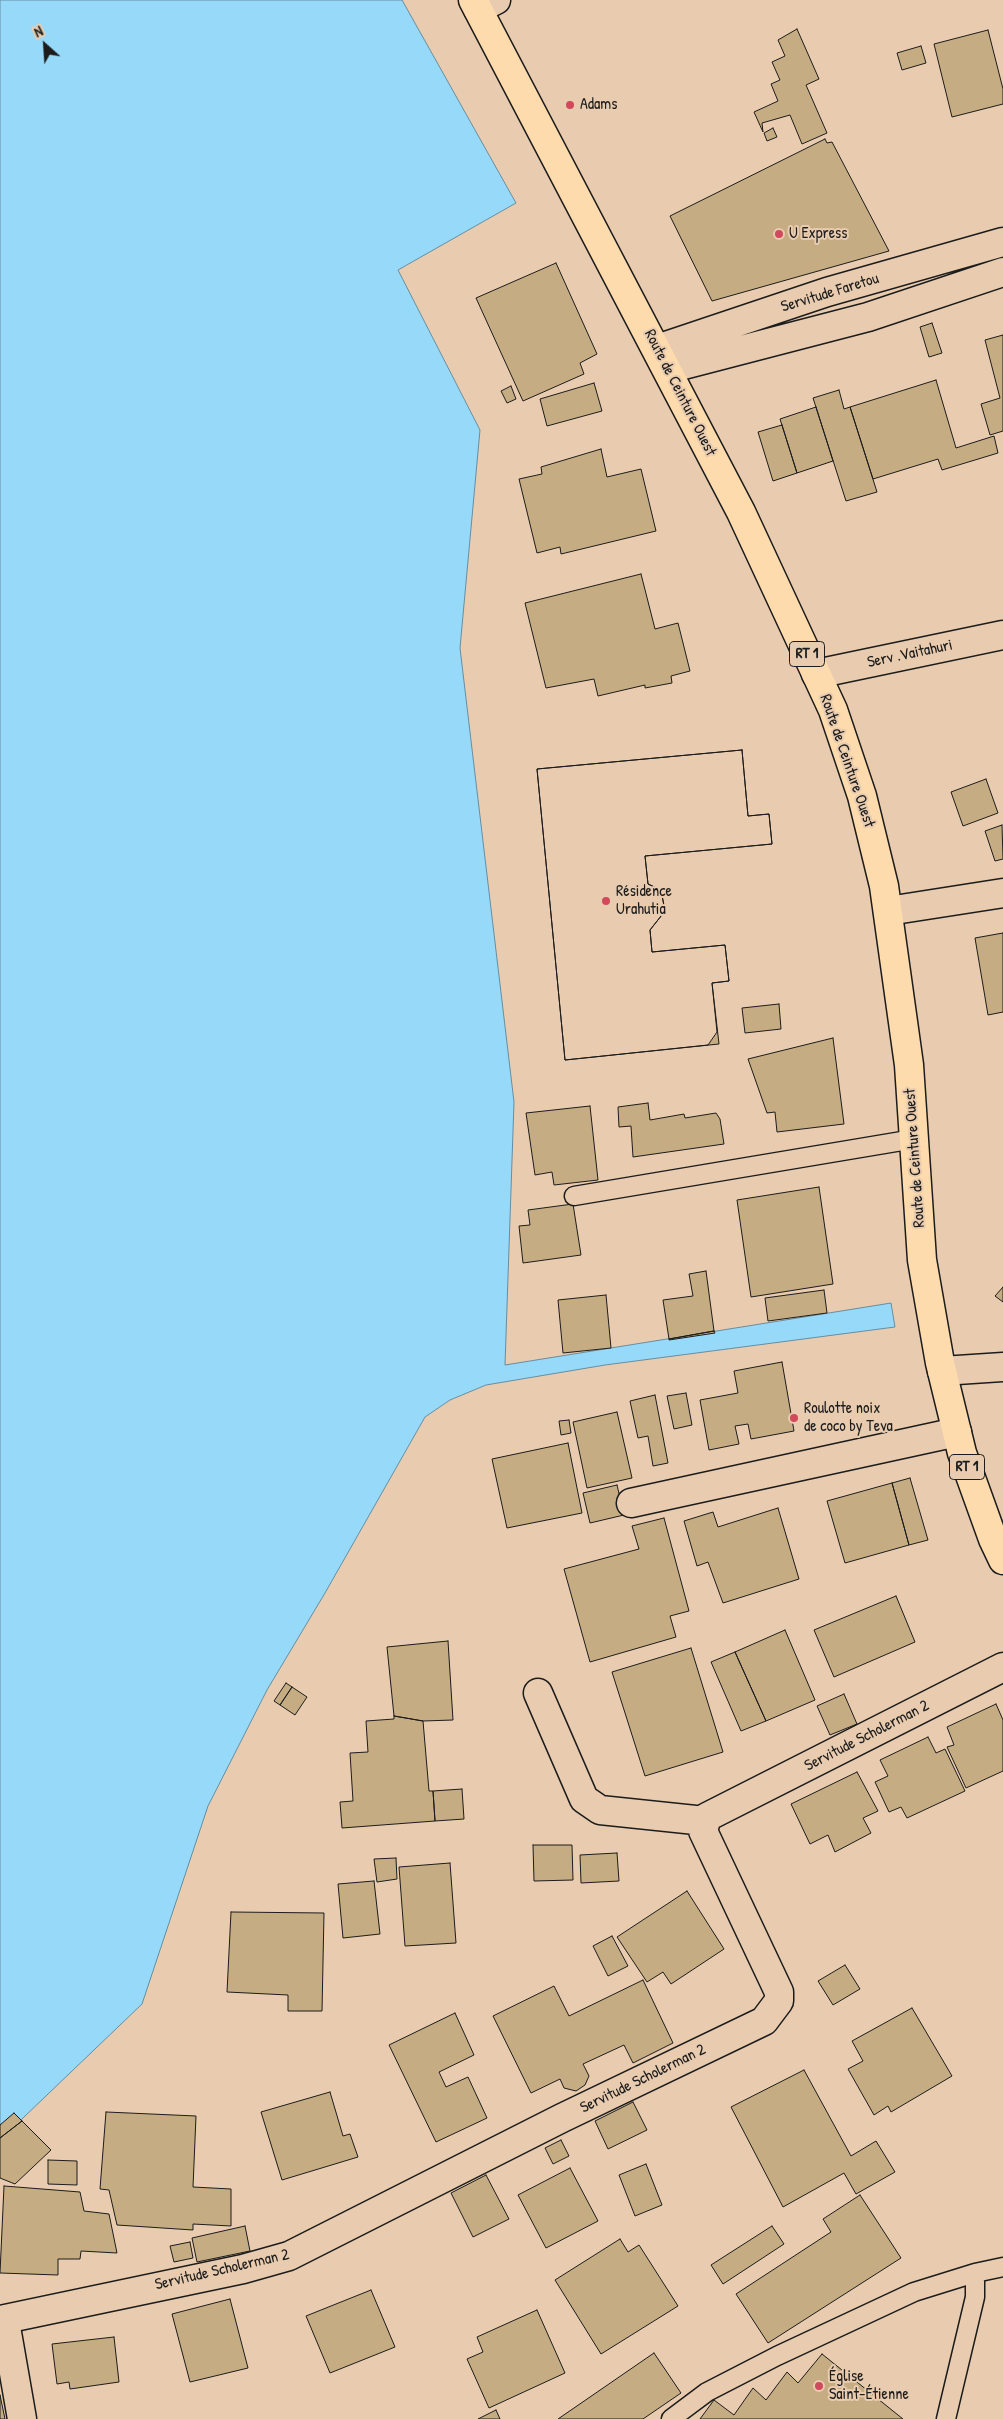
<!DOCTYPE html>
<html>
<head>
<meta charset="utf-8">
<style>
	body { margin:0 }
	#map { position:relative; width:1003px; height:2419px; overflow:hidden; background:#e9ccaf; font-family:"Patrick Hand",sans-serif }
	canvas { display:block }
	.north { position:absolute; left:20px; top:20px; width:50px; height:50px; -webkit-text-stroke:4px #e9ccaf; paint-order:stroke; rotate:334deg; font-size:14px; font-weight:700; line-height:20px; text-align:center; color:#1c1c1c }
	.north::after { content:''; display:block; margin:auto; width:18px; height:22px; background:#1c1c1c; clip-path:polygon(50% 0,100% 100%,50% 72%,0 100%) }
</style>
</head>
<body>
<div id="map">
<canvas width="1003" height="2419"></canvas>
<div class="north">N</div>
</div>
<script>
const c = document.querySelector('canvas').getContext('2d');
c.lineJoin = 'round';
function paint(path, color) { c.fillStyle = color; c.fill(path, 'evenodd'); }
const toPath = rows => new Path2D(rows.map(r => 'M' + r).join(''));
function strokePath(path, color, width, dash) { c.strokeStyle = color; c.lineWidth = width; c.lineCap = dash ? 'butt' : 'round'; c.setLineDash(dash || []); c.stroke(path); }
function drawText(font, color, halo, rows, align = 'center') {
  c.font = font + ' "Patrick Hand",sans-serif'; c.lineWidth = 4; c.setLineDash([]); c.textBaseline = 'middle'; c.strokeStyle = halo; c.fillStyle = color; for (const [text, x, y, turn = 0] of rows) {
    c.save(); c.translate(x, y); c.rotate((+turn || 0) * Math.PI / 180); c.textAlign = isNaN(turn) ? turn : align; if (halo) c.strokeText(text, 0, 0); c.fillText(text, 0, 0); c.restore();
  }
}
const water = toPath([
	[0,0,402,0,516,203,398,270,480,430,460,648,514,1102,505,1365,891,1303,895,1327,605,1365,486,1385,450,1400,425,1417,325,1593,267,1690,208,1806,142,2004,0,2140,0,0]
]);
paint(water, '#97d9f9');
strokePath(water, '#668da1', 1);
const building = toPath([
	[797,29,819,79,806,85,827,133,802,144,790,115,762,123,763,132,754,112,778,101,771,84,780,80,772,62,785,56,778,40,797,29],
	[988,30,1003,89,1003,104,952,117,934,44,988,30],
	[921,46,926,63,902,70,897,53,921,46],
	[773,128,777,137,767,141,764,133,773,128],
	[825,139,827,143,832,142,889,251,712,301,670,216,825,139],
	[556,263,597,354,580,363,584,374,523,401,476,298,556,263],
	[932,323,942,353,929,357,920,327,932,323],
	[1003,335,1003,431,990,435,981,404,1000,398,985,340,1003,335],
	[936,380,956,448,994,436,998,453,942,470,938,459,873,479,850,407,936,380],
	[594,383,602,411,547,426,540,399,594,383],
	[511,386,516,399,507,403,501,391,511,386],
	[839,390,844,409,850,407,877,492,846,501,813,398,839,390],
	[816,407,833,461,797,473,780,419,816,407],
	[782,425,797,473,773,481,758,432,782,425],
	[601,449,607,477,641,469,656,531,561,554,560,547,537,553,519,479,542,474,541,467,601,449],
	[641,574,655,629,678,623,690,671,671,676,672,683,645,688,645,685,598,696,594,679,546,688,525,603,641,574],
	[742,750,748,816,769,814,772,844,645,856,648,884,661,890,665,911,650,930,652,952,725,945,729,981,712,983,719,1044,565,1060,537,769,742,750],
	[742,750,748,816,769,814,772,844,645,856,648,884,661,890,665,911,650,930,652,952,725,945,729,981,712,983,717,1032,708,1045,565,1060,537,769,742,750],
	[986,779,998,813,963,826,951,792,986,779],
	[1002,825,1003,859,995,861,985,831,1002,825],
	[1003,933,1003,1012,988,1015,975,938,1003,933],
	[779,1004,781,1029,745,1033,742,1008,779,1004],
	[833,1038,844,1124,777,1132,775,1112,767,1113,748,1059,833,1038],
	[648,1103,650,1120,684,1114,685,1118,716,1113,720,1119,724,1144,633,1157,631,1126,619,1127,618,1107,648,1103],
	[590,1106,598,1180,554,1185,552,1172,535,1175,526,1113,590,1106],
	[819,1187,833,1284,751,1297,737,1200,819,1187],
	[573,1204,581,1255,523,1263,519,1226,530,1225,528,1210,573,1204],
	[706,1271,714,1331,669,1339,663,1300,693,1296,689,1274,706,1271],
	[1003,1287,1003,1302,995,1296,1003,1287],
	[824,1290,827,1313,768,1321,765,1298,824,1290],
	[606,1295,611,1348,563,1353,558,1300,606,1295],
	[714,1331,715,1333,669,1340,669,1339,714,1331],
	[782,1362,794,1431,751,1439,748,1424,735,1426,739,1444,709,1450,700,1400,738,1393,734,1371,782,1362],
	[686,1393,692,1425,674,1429,667,1396,686,1393],
	[655,1395,668,1463,653,1466,648,1436,638,1438,630,1401,655,1395],
	[617,1412,632,1478,587,1488,573,1422,617,1412],
	[569,1420,571,1433,561,1435,559,1421,569,1420],
	[568,1443,582,1513,507,1528,492,1459,568,1443],
	[910,1478,928,1540,909,1545,892,1483,910,1478],
	[892,1483,909,1545,845,1563,827,1501,892,1483],
	[617,1485,624,1515,590,1523,583,1493,617,1485],
	[778,1508,799,1579,723,1603,708,1562,697,1566,684,1521,713,1512,718,1527,778,1508],
	[664,1518,689,1611,670,1616,676,1637,590,1662,564,1569,639,1549,632,1526,664,1518],
	[896,1596,915,1642,834,1677,814,1630,896,1596],
	[785,1630,815,1700,766,1721,735,1652,785,1630],
	[448,1641,453,1720,423,1721,394,1716,387,1647,448,1641],
	[691,1648,723,1752,645,1776,612,1672,691,1648],
	[735,1652,766,1721,741,1731,711,1662,735,1652],
	[286,1683,292,1687,280,1705,274,1701,286,1683],
	[292,1687,307,1697,295,1715,280,1705,292,1687],
	[844,1694,857,1724,830,1735,817,1706,844,1694],
	[996,1704,1003,1720,1003,1771,966,1788,947,1747,954,1745,947,1727,996,1704],
	[394,1716,423,1721,429,1791,433,1791,435,1821,342,1828,340,1802,353,1801,350,1753,368,1752,366,1721,394,1719,394,1716],
	[928,1737,936,1753,945,1749,965,1791,907,1818,901,1807,889,1812,875,1782,888,1776,880,1760,928,1737],
	[857,1772,878,1811,863,1818,871,1833,835,1852,828,1835,810,1844,791,1804,857,1772],
	[462,1789,464,1819,435,1821,433,1791,462,1789],
	[533,1845,572,1845,573,1880,534,1881,533,1845],
	[617,1853,619,1881,581,1883,580,1855,617,1853],
	[396,1858,397,1879,377,1882,374,1859,396,1858],
	[450,1863,456,1943,405,1946,399,1867,450,1863],
	[374,1881,380,1934,343,1938,338,1884,374,1881],
	[687,1891,724,1949,671,1984,663,1972,647,1982,617,1937,687,1891],
	[231,1912,324,1913,322,2011,288,2011,288,1995,227,1992,231,1912],
	[612,1936,628,1966,608,1976,593,1946,612,1936],
	[845,1965,860,1989,833,2005,818,1981,845,1965],
	[643,1980,673,2043,633,2063,624,2045,583,2064,589,2076,585,2085,576,2091,564,2088,560,2079,531,2093,493,2016,554,1986,569,2016,643,1980],
	[912,2008,952,2076,891,2112,888,2106,874,2115,848,2069,863,2061,852,2041,912,2008],
	[455,2013,474,2055,439,2072,446,2087,468,2077,487,2118,436,2142,389,2045,455,2013],
	[804,2070,851,2156,876,2141,895,2172,856,2194,844,2173,783,2207,731,2107,804,2070],
	[330,2092,343,2136,350,2134,358,2157,282,2180,261,2112,330,2092],
	[633,2102,647,2130,608,2149,595,2121,633,2102],
	[106,2112,196,2116,193,2187,231,2189,231,2226,193,2224,193,2230,117,2225,109,2190,100,2189,106,2112],
	[14,2113,22,2121,0,2138,0,2125,14,2113],
	[22,2121,51,2150,15,2184,0,2178,0,2138,22,2121],
	[561,2140,569,2156,553,2164,545,2148,561,2140],
	[48,2160,77,2161,77,2185,48,2184,48,2160],
	[646,2164,662,2205,635,2216,619,2175,646,2164],
	[570,2168,598,2221,546,2248,518,2195,570,2168],
	[486,2175,509,2219,473,2237,451,2193,486,2175],
	[4,2186,80,2192,84,2211,109,2214,117,2253,81,2251,80,2259,58,2259,58,2275,0,2273,4,2186],
	[860,2195,901,2258,768,2343,736,2294,831,2232,823,2219,860,2195],
	[245,2226,250,2251,197,2262,192,2238,245,2226],
	[772,2226,784,2244,723,2284,711,2265,772,2226],
	[620,2239,628,2252,639,2245,678,2306,601,2354,555,2280,620,2239],
	[190,2242,193,2258,174,2262,170,2246,190,2242],
	[371,2290,395,2347,330,2373,306,2316,371,2290],
	[230,2299,248,2368,190,2382,172,2314,230,2299],
	[537,2310,565,2373,489,2408,467,2359,483,2352,477,2337,537,2310],
	[114,2337,119,2382,70,2389,69,2382,57,2384,52,2344,114,2337],
	[654,2353,681,2393,643,2419,558,2419,654,2353],
	[822,2354,903,2419,700,2419,714,2400,734,2415,753,2388,766,2400,787,2372,798,2383,822,2354],
	[0,2395,5,2419,0,2419,0,2395],
	[496,2410,500,2419,478,2419,496,2410]
]);
paint(building, '#c6ac82');
strokePath(building, '#1c1c1c', 1);
const service = toPath([
	[574,1196,914,1139],
	[671,2419,707,2392,777,2356,914,2292,975,2273],
	[946,2419,975,2297,975,2273,1003,2267]
]);
const minor = toPath([
	[478,9,496,0],
	[657,349,827,292,1003,242],
	[668,369,868,317,1003,272],
	[816,674,1003,635],
	[888,911,1003,893],
	[942,1371,1003,1367],
	[631,1503,957,1432],
	[538,1693,584,1799,600,1810,705,1821],
	[0,2320,243,2269,289,2256,562,2118,764,2021,779,2001,779,1992,703,1831,707,1817,1003,1667],
	[2,2321,6,2327,22,2419]
]);
const primary = toPath([
	[473,0,741,512,833,710,862,796,884,886,909,1065,922,1260,940,1363,962,1453,993,1539,1003,1560]
]);
strokePath(service, '#1c1c1c', 21);
strokePath(minor, '#1c1c1c', 31);
strokePath(primary, '#1c1c1c', 31);
strokePath(service, '#e9ccaf', 18);
strokePath(minor, '#e9ccaf', 28);
strokePath(primary, '#fedbac', 28);
for (const [x, y, r, color] of [
	[570,105,5,"#d1495b"],
	[779,234,5,"#d1495b"],
	[606,901,5,"#d1495b"],
	[794,1418,5,"#d1495b"],
	[819,2386,5,"#d1495b"]
]) { const dot = new Path2D(); dot.arc(x, y, r, 0, 2 * Math.PI); c.fillStyle = color; c.fill(dot); strokePath(dot, '#e9ccaf', 2); }
for (const [x, y, w] of [
	[807,654,35],
	[967,1467,35]
]) { const box = new Path2D(); box.roundRect(x - w / 2, y - 12.5, w, 25, 4); c.fillStyle = '#e9ccaf'; c.fill(box); strokePath(box, '#1c1c1c', 1); }
drawText('bold 15px', '#1c1c1c', null, [
	["RT 1",807,654],
	["RT 1",967,1467]
]);
drawText('16px', '#1c1c1c', '#e9ccaf', [
	["Adams",580,105],
	["U Express",789,234],
	["Résidence",616,892],
	["Urahutia",616,910],
	["Roulotte noix",804,1409],
	["de coco by Teva",804,1427],
	["Église",829,2377],
	["Saint-Étienne",829,2395]
], 'left');
drawText('16px', '#1c1c1c', '#e9ccaf', [
	["Servitude Faretou",830,293,-17],
	["Route de Ceinture Ouest",680,393,63],
	["Serv .Vaitahuri",910,654,-12],
	["Route de Ceinture Ouest",847,761,71],
	["Route de Ceinture Ouest",915,1158,-94],
	["Servitude Scholerman 2",867,1736,-27],
	["Servitude Scholerman 2",643,2079,-26],
	["Servitude Scholerman 2",222,2270,-13]
]);
</script>
</body>
</html>
